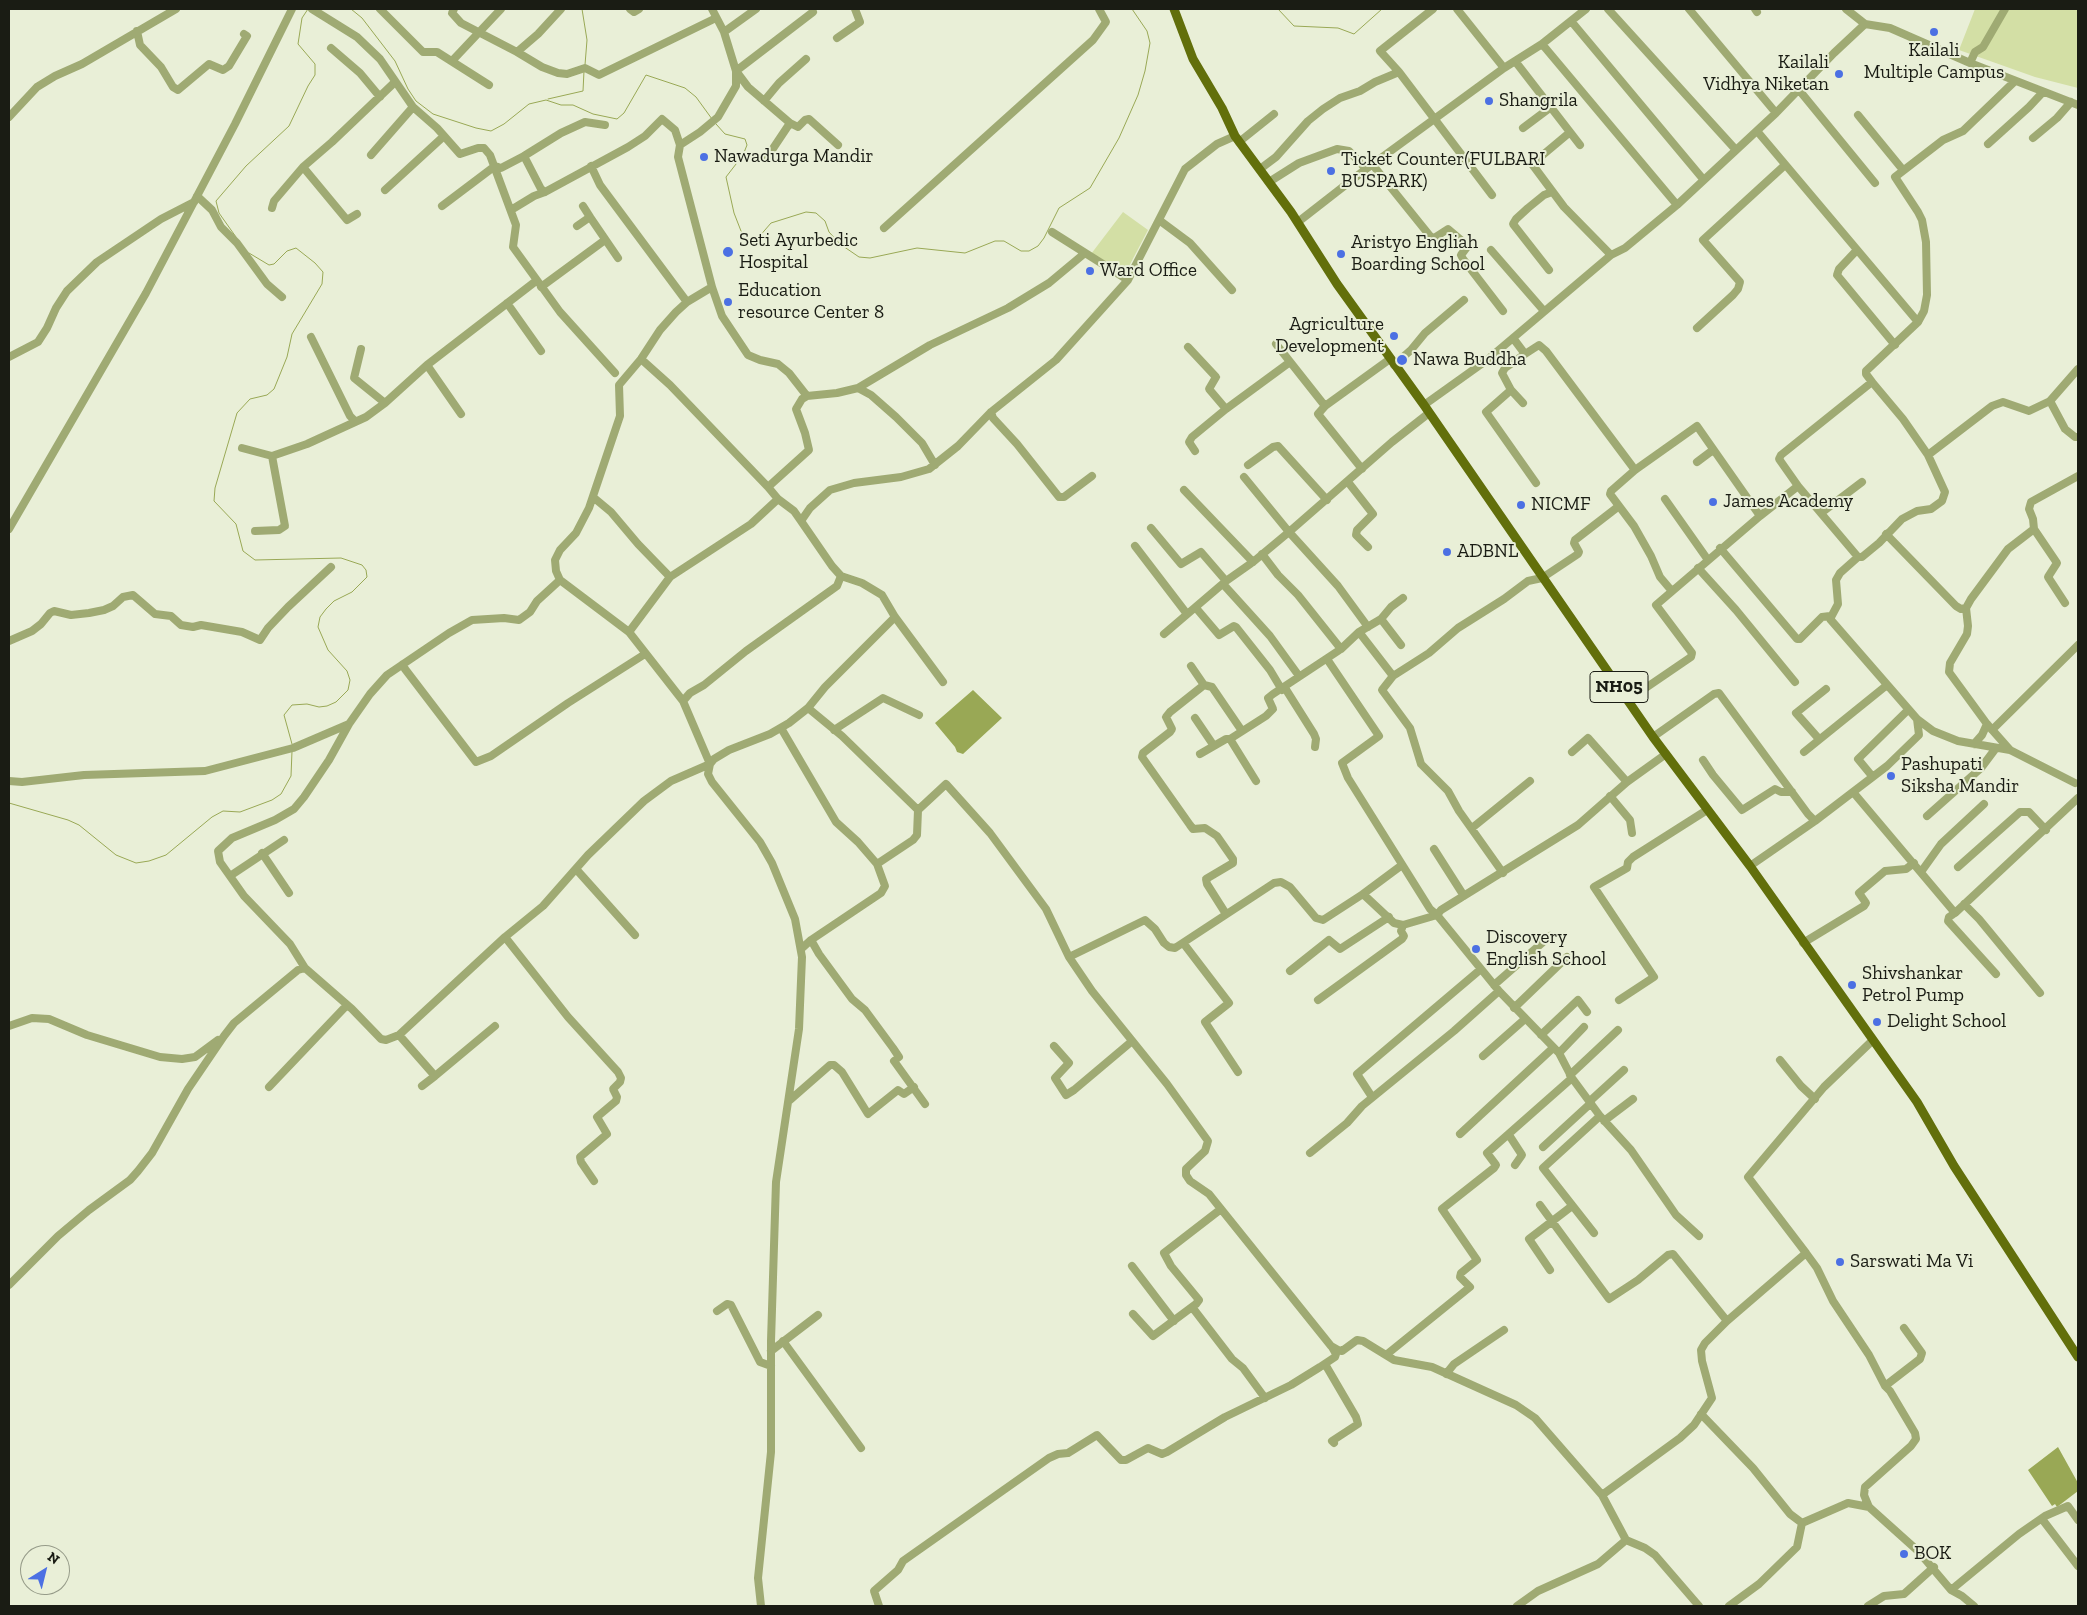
<!DOCTYPE html>
<html>
<head>
<meta charset="utf-8">
<style>
	body { margin:0 }
	#map { position:relative; width:2087px; height:1615px; overflow:hidden; background:#e9efd7; font-family:"Zilla Slab",serif }
	canvas { display:block }
	.frame { position:absolute; inset:0; border:10px solid #1a1c14; pointer-events:none }
	.north { position:absolute; left:20px; top:1545px; width:50px; height:50px; box-sizing:border-box; background:#e9efd7; border:1px solid #969b89; border-radius:50%; rotate:36deg; font-size:14px; font-weight:700; line-height:20px; text-align:center; color:#1a1c14 }
	.north::after { content:''; display:block; margin:auto; width:18px; height:22px; background:#4c70e3; clip-path:polygon(50% 0,100% 100%,50% 72%,0 100%) }
</style>
</head>
<body>
<div id="map">
<canvas width="2087" height="1615"></canvas>
<div class="frame"></div>
<div class="north">N</div>
</div>
<script>
const c = document.querySelector('canvas').getContext('2d');
c.lineJoin = 'round';
function paint(path, color) { c.fillStyle = color; c.fill(path, 'evenodd'); }
const toPath = rows => new Path2D(rows.map(r => 'M' + r).join(''));
function strokePath(path, color, width, dash) { c.strokeStyle = color; c.lineWidth = width; c.lineCap = dash ? 'butt' : 'round'; c.setLineDash(dash || []); c.stroke(path); }
function drawText(font, color, halo, rows, align = 'center') {
  c.font = font + ' "Zilla Slab",serif'; c.lineWidth = 4; c.setLineDash([]); c.textBaseline = 'middle'; c.strokeStyle = halo; c.fillStyle = color; for (const [text, x, y, turn = 0] of rows) {
    c.save(); c.translate(x, y); c.rotate((+turn || 0) * Math.PI / 180); c.textAlign = isNaN(turn) ? turn : align; if (halo) c.strokeText(text, 0, 0); c.fillText(text, 0, 0); c.restore();
  }
}
paint(toPath([
	[1975,9,2078,9,2078,88,2035,77,1959,50],
	[1123,212,1148,230,1126,272,1091,254]
]), '#d3dfa5');
paint(toPath([
	[973,690,1002,718,963,754,957,752,955,747,935,723],
	[2058,1447,2078,1483,2078,1491,2057,1507,2055,1504,2052,1506,2028,1470]
]), '#99a855');
strokePath(toPath([
	[351,9,362,18,395,61,408,89,416,101,433,114,476,128,491,131,504,124,529,104,546,100,561,105,573,105,593,114,617,119,624,113,646,75,685,88,696,97,712,119],
	[582,9,587,40,585,65],
	[1278,9,1294,26,1338,28,1354,34,1382,9],
	[548,99,583,91,584,71],
	[716,124,725,134,745,139,747,145,743,155,726,177,734,213,741,231,749,240,758,238,771,223,806,212,816,213,825,221,829,232,840,244,859,257,870,258,917,248,965,253,995,241,1004,241,1021,251,1029,251,1038,246,1044,238,1059,208,1090,188,1119,138,1138,95,1145,71,1150,43,1147,31,1132,9],
	[236,237,219,213,216,201,246,166,289,126,308,86,315,75,315,64,298,44,302,18,308,9],
	[249,253,269,265,274,264,287,251,296,248,315,263,323,272,322,284,292,334,287,357,274,389,267,395,250,399,237,413,215,488,214,501,236,524,243,551,255,560,341,558,362,565,366,570,367,577,352,592,334,601,326,609,320,617,318,627,328,650,347,671,350,680,348,690,336,702,327,706,319,707,307,704,292,705,284,715,292,744],
	[9,803,68,820,79,825,116,855,136,863,149,861,166,855,212,817,223,811,240,812,272,800,281,794,291,776,292,751]
]), '#99a855', 1);
strokePath(toPath([
	[312,9,357,37,380,59,413,107,437,128,460,154,478,148,484,148,490,155,516,225,513,247,560,312,615,373],
	[380,9,423,52,437,52,489,85],
	[454,9,452,13,461,23,517,52,538,34,561,9],
	[630,9,634,12,639,9],
	[1433,9,1380,51,1399,72,1492,195],
	[1608,9,1736,150],
	[1689,9,1776,113],
	[1755,9,1757,12],
	[1846,9,1865,24,1890,28,1970,63,2078,105],
	[813,12,736,71,748,87,790,123,798,127,805,120,809,119,838,145],
	[1571,21,1703,179],
	[137,31,140,45,161,67,173,87,178,90,209,64,223,70,229,66,247,36,244,34],
	[724,32,756,9],
	[837,38,860,22,855,9],
	[1542,44,1677,205],
	[331,48,360,73,380,97],
	[517,52,542,67,558,73,567,74,585,68,599,75,716,18],
	[452,61,501,9],
	[1515,61,1580,145],
	[1970,63,1975,52,1983,47,2005,9],
	[1504,68,1542,44,1586,9],
	[1799,90,1875,183],
	[764,101,779,83,806,59],
	[1858,115,1903,170],
	[9,117,37,87,55,76,82,64,176,9],
	[1523,128,1551,107],
	[1757,131,1918,322,1866,371,1866,374,1872,382],
	[1569,133,1532,164,1564,207,1611,255],
	[2033,138,2057,118,2071,102],
	[1239,142,1274,114],
	[1988,144,2029,107,2043,92],
	[680,145,700,132,718,117,736,86,736,71,724,32,712,9],
	[371,155,413,107],
	[524,156,561,133,585,122,605,125],
	[766,159,790,123],
	[1372,164,1430,236,1434,238,1448,229,1461,240,1467,247,1461,255,1463,259,1503,311],
	[591,166,600,185,687,302],
	[303,167,347,220,357,214],
	[1260,169,1276,157,1308,121,1323,109,1340,98,1360,91,1375,82,1399,72],
	[1269,182,1299,163,1337,149,1349,151,1366,169],
	[385,190,444,136],
	[197,196,212,210,221,227,237,243,267,284,282,297],
	[442,206,495,166,501,168,524,156,541,189,545,192],
	[583,206,590,217],
	[272,208,274,201,303,167,332,142,395,82],
	[1159,220,1190,243,1232,290],
	[1298,222,1366,169,1504,68,1457,9],
	[577,226,590,217,618,258],
	[884,228,1093,40,1106,22,1099,9],
	[1052,232,1128,280],
	[1491,250,1544,311],
	[1856,251,1839,269,1837,275,1895,345],
	[1549,270,1513,224,1516,219,1528,208,1544,195,1552,192],
	[541,287,605,240],
	[712,287,722,316,748,355,760,360,778,364,789,373,807,396,837,393,858,388,871,395,896,417,922,443,935,465],
	[507,303,541,351],
	[1918,322,1924,311,1927,295,1926,242,1922,220,1918,212,1895,177,1943,140,1963,131,2015,81],
	[1697,328,1733,295,1738,289,1740,282,1703,240,1785,165],
	[311,337,350,416,355,421],
	[1513,338,1525,354,1539,345,1546,351,1635,470,1697,426,1760,516,1798,486,1779,459,1781,455,1872,382,1903,419,1928,455,1945,492,1942,501,1931,509,1917,511,1902,519,1879,543,1862,557,1858,557,1798,486],
	[1276,344,1325,406,1390,359],
	[1188,347,1216,377,1209,389,1226,409],
	[361,349,354,378,385,403],
	[9,357,38,342,47,328,56,308,67,291,97,262,161,219,194,202],
	[641,359,670,385,768,487],
	[427,365,461,414],
	[1394,365,1411,350,1425,333,1464,300],
	[2078,369,2050,401,2065,429,2075,437,2078,437],
	[858,388,930,345,1008,308,1049,283,1085,253],
	[1511,390,1486,412,1536,483],
	[1523,403,1511,390,1502,373,1505,368,1525,354],
	[1424,405,1487,360,1611,255,1625,248,1677,205,1776,113,1834,53,1865,24],
	[1325,406,1318,414,1362,469],
	[991,412,993,418,1017,444,1059,497,1064,497,1092,476],
	[242,448,272,456,307,444,366,417,385,403,427,365,536,281],
	[1195,451,1189,442,1192,437,1226,409,1290,362],
	[1928,455,1992,406,2003,402,2029,411,2050,401],
	[1697,462,1713,450],
	[1248,465,1273,447,1278,446,1327,500],
	[1635,470,1611,491,1610,494,1634,526,1651,556,1660,577,1671,590],
	[1244,477,1289,532,1338,586,1368,627],
	[1348,482,1373,514,1357,530,1356,535,1368,547],
	[1184,490,1253,562],
	[593,497,611,512,638,544,670,577],
	[1665,499,1708,560],
	[1821,513,1862,482],
	[801,521,794,511,778,499,768,487,809,450,805,433,796,409,802,399,807,396],
	[1151,528,1181,564,1201,552,1226,581],
	[9,529,146,293,235,124,292,9],
	[2034,529,2057,563,2048,577,2065,603],
	[255,531,279,530,285,526,272,456],
	[1886,534,1956,606,1961,609,1966,608],
	[1135,546,1187,614],
	[1720,548,1797,639,1800,639,1822,617,1830,616],
	[1262,554,1278,575,1298,595,1341,649],
	[1698,568,1736,610,1795,682],
	[841,576,862,583,882,595,895,617,943,682],
	[560,580,629,632,683,701],
	[1223,584,1270,636,1299,676],
	[1196,608,1219,635,1234,626,1236,627,1270,670,1282,690],
	[1381,619,1391,607,1403,598],
	[629,632,670,577,751,524,778,499],
	[1359,632,1393,676,1429,653,1458,628,1504,599,1528,581,1542,578,1578,554,1579,552,1574,543,1575,540,1619,506],
	[1164,634,1226,581,1253,562,1289,532,1392,442,1429,413],
	[9,641,32,631,41,624,50,613,54,611,71,615,89,613,104,610,113,606,123,597,133,595,155,614,171,616,181,625,193,627,201,625,242,632,260,640,268,628,288,607,331,567],
	[1327,659,1379,736,1342,763,1348,778,1430,909,1437,915,1499,991,1559,1053,1572,1078,1487,1153,1496,1165,1494,1168,1442,1209,1477,1260,1461,1273,1460,1277,1470,1287,1386,1355],
	[403,664,405,669,476,762,491,756,568,703,645,654],
	[1191,666,1204,685],
	[1393,676,1382,690,1410,728,1421,764,1448,791,1459,811,1503,873],
	[1285,688,1314,734,1316,739,1315,747],
	[1628,700,1691,657,1692,653,1656,605,1760,516],
	[808,708,842,736,918,810,946,784,990,833,1046,909,1069,957,1092,991,1167,1084,1208,1141,1205,1151,1186,1169,1186,1175,1190,1181,1209,1194,1331,1346,1338,1350,1342,1351,1357,1340,1363,1341,1394,1360,1432,1367,1516,1405,1535,1418,1602,1495],
	[1195,718,1214,746],
	[1917,719,1933,731,1958,741,2010,750,2075,783],
	[781,728,836,822,858,842,877,864],
	[834,730,883,698,919,715],
	[1992,730,2078,645],
	[1653,737,1714,694,1719,693,1808,814,1815,821],
	[1230,739,1256,781],
	[1819,739,1796,713,1826,689],
	[1974,744,1982,735,1987,724],
	[2010,750,1987,724,1949,672,1950,663,1967,634,1968,626,1966,608,1971,599,2008,549,2034,529,2033,519,2029,509,2031,502,2078,476],
	[1572,752,1588,738,1627,782],
	[1804,752,1887,685],
	[1200,754,1226,739,1230,739,1266,716,1273,709,1268,698,1273,694,1341,649,1359,632,1381,619,1401,645],
	[1703,760,1713,775,1742,810,1775,789,1781,792,1792,792],
	[1872,776,1858,759,1908,710],
	[9,781,22,782,84,775,205,771,293,748,349,724,370,694,387,675,449,633,472,620,504,618,519,620,530,612,537,601,560,580,556,571,555,560,560,550,576,533,589,508,620,416,619,385,641,359,660,330,676,312,687,302,712,287,678,157,680,145,675,130,662,119,645,136,628,147,545,192,534,196,511,210],
	[1853,792,1955,913,2078,798],
	[1610,796,1630,820,1632,833],
	[1927,816,1981,768,1996,748],
	[1472,828,1530,781],
	[1434,849,1464,896],
	[262,853,289,893],
	[1750,866,1815,821,1887,766,1919,735,1917,719,1830,619,1838,604,1836,580,1840,573,1858,557],
	[1958,867,2020,812,2029,812,2046,830],
	[576,869,635,935],
	[1921,872,1941,844,1984,804],
	[230,876,284,840],
	[1363,894,1402,865],
	[1964,904,1979,919,2040,993],
	[1955,913,1949,917,1948,921,1996,974],
	[1226,914,1207,884,1206,879,1233,863,1233,859,1217,836,1205,828,1193,829,1190,825,1142,757,1143,753,1170,732,1172,729,1166,717,1170,712,1204,685,1212,687,1242,731],
	[505,937,568,1017,618,1072,621,1078,620,1082,613,1089,617,1097,616,1101,597,1117,607,1134,580,1157,581,1162,594,1181],
	[811,940,819,954,852,999,865,1010,893,1048,899,1057,894,1061,925,1104],
	[1803,943,1864,906,1866,903,1859,893,1885,871,1906,869,1914,863],
	[1184,944,1229,1003,1205,1022,1238,1072],
	[801,949,811,940,881,893,885,886,877,864,913,840,917,835,918,810],
	[1069,957,1145,920,1155,929,1164,943,1169,947,1175,948,1274,883,1281,882,1290,887,1316,918,1323,920,1363,894,1394,923,1403,925,1437,915,1441,910,1578,825,1627,782,1666,754],
	[305,968,290,944,244,896,220,862,218,851,232,838,275,820,294,809,304,797,329,760,349,724],
	[1290,971,1329,940,1340,949,1389,917],
	[1494,985,1550,936],
	[1318,1000,1402,939,1404,936,1401,931,1403,925],
	[1619,1000,1654,977,1594,887,1627,868,1628,862,1633,857,1707,810],
	[1514,1008,1567,957],
	[9,1026,32,1018,49,1019,87,1035,160,1057,182,1059,195,1057,218,1040],
	[399,1035,435,1076,495,1026],
	[1541,1035,1578,1000,1587,1012],
	[1054,1046,1069,1063,1055,1078,1066,1095,1074,1090,1131,1042],
	[1559,1053,1584,1027],
	[1483,1056,1525,1019],
	[1780,1060,1801,1086,1815,1099],
	[1570,1075,1618,1030],
	[1572,1078,1600,1116,1631,1150,1676,1215,1699,1236],
	[422,1086,435,1076],
	[269,1087,347,1005],
	[1372,1097,1357,1074,1481,969],
	[790,1100,830,1065,834,1065,842,1072,868,1114,898,1090,904,1094,914,1087],
	[1590,1101,1624,1070],
	[1604,1121,1633,1099],
	[1460,1134,1553,1048],
	[1509,1135,1522,1155,1515,1165],
	[1543,1147,1591,1103],
	[1310,1153,1347,1123,1362,1106,1454,1031,1499,991],
	[1540,1205,1609,1299,1638,1280,1668,1255,1673,1254,1727,1321],
	[1594,1233,1543,1168,1600,1116],
	[1806,1253,1817,1268,1833,1301,1869,1355,1885,1386,1890,1391,1915,1433,1916,1439,1911,1446,1865,1487,1864,1495,1869,1507,1918,1551,1951,1590,1962,1596,1974,1606],
	[1132,1266,1174,1321],
	[1550,1270,1529,1239,1572,1206],
	[9,1285,58,1236,89,1210,130,1180,138,1171,152,1153,188,1089,224,1036,234,1023,298,970,305,968,352,1009,381,1039,386,1040,399,1035,505,937,543,906,588,855,644,801,671,781,710,764,714,759,729,750,770,734,789,723,808,708,825,687,895,617],
	[1192,1307,1232,1359,1243,1368,1265,1398],
	[717,1311,727,1304,731,1305,760,1362,771,1366],
	[1133,1314,1153,1336,1196,1304,1199,1300,1171,1266,1164,1253,1221,1209],
	[783,1341,861,1448],
	[771,1351,818,1315],
	[1325,1364,1356,1417,1358,1424,1332,1441,1334,1443],
	[1446,1374,1454,1364,1504,1330],
	[1885,1386,1920,1359,1922,1353,1904,1328],
	[1701,1414,1753,1468,1790,1514,1802,1523,1848,1503,1869,1507],
	[2042,1519,2078,1566],
	[1626,1540,1645,1548,1655,1555,1699,1606],
	[1951,1590,2019,1534,2045,1516,2068,1506,2078,1520],
	[761,1606,758,1578,771,1452,771,1341,776,1182,799,1029,802,957,795,919,772,863,760,842,712,782,708,774,710,764,683,701,690,693,704,685,746,651,837,586,841,576,832,566,801,521,810,508,830,490,854,483,901,477,929,469,958,446,991,412,1056,360,1128,280,1185,169,1217,144,1235,136],
	[879,1606,874,1591,898,1570,903,1561,1049,1458,1058,1454,1068,1453,1097,1435,1121,1460,1126,1460,1148,1448,1162,1454,1167,1452,1225,1417,1291,1385,1320,1367,1335,1357,1336,1354,1332,1347],
	[1517,1606,1538,1591,1598,1564,1626,1540,1602,1495,1680,1438,1694,1425,1712,1398,1702,1361,1701,1350,1705,1343,1727,1321,1806,1253,1748,1177,1824,1087,1872,1041],
	[1729,1606,1759,1584,1797,1547,1802,1523],
	[1868,1606,1884,1596,1904,1594,1934,1567]
]), '#9faa73', 8);
strokePath(toPath([
	[1174,9,1193,59,1222,108,1235,136,1291,212,1337,284,1424,405,1653,737,1750,866,1917,1102,1954,1166,2078,1357]
]), '#626f0b', 9);
for (const [x, y, r, color] of [
	[1934,32,5,"#4c70e3"],
	[1839,74,5,"#4c70e3"],
	[1489,101,5,"#4c70e3"],
	[704,157,5,"#4c70e3"],
	[1331,171,5,"#4c70e3"],
	[728,252,6,"#4c70e3"],
	[1341,254,5,"#4c70e3"],
	[1090,271,5,"#4c70e3"],
	[728,302,5,"#4c70e3"],
	[1394,336,5,"#4c70e3"],
	[1402,360,6,"#4c70e3"],
	[1713,502,5,"#4c70e3"],
	[1521,505,5,"#4c70e3"],
	[1447,552,5,"#4c70e3"],
	[1891,776,5,"#4c70e3"],
	[1476,949,5,"#4c70e3"],
	[1852,985,5,"#4c70e3"],
	[1877,1022,5,"#4c70e3"],
	[1840,1262,5,"#4c70e3"],
	[1904,1554,5,"#4c70e3"]
]) { const dot = new Path2D(); dot.arc(x, y, r, 0, 2 * Math.PI); c.fillStyle = color; c.fill(dot); strokePath(dot, '#e9efd7', 2); }
for (const [x, y, w] of [
	[1619,687,58]
]) { const box = new Path2D(); box.roundRect(x - w / 2, y - 15.5, w, 31, 4); c.fillStyle = '#e9efd7'; c.fill(box); strokePath(box, '#1a1c14', 1); }
drawText('bold 18px', '#1a1c14', null, [
	["NH05",1619,687]
]);
drawText('19px', '#1a1c14', '#e9efd7', [
	["Kailali",1934,51,"center"],
	["Multiple Campus",1934,73,"center"],
	["Kailali",1829,63,"right"],
	["Vidhya Niketan",1829,85,"right"],
	["Shangrila",1499,101],
	["Nawadurga Mandir",714,157],
	["Ticket Counter(FULBARI",1341,160],
	["BUSPARK)",1341,182],
	["Seti Ayurbedic",739,241],
	["Hospital",739,263],
	["Aristyo Engliah",1351,243],
	["Boarding School",1351,265],
	["Ward Office",1100,271],
	["Education",738,291],
	["resource Center 8",738,313],
	["Agriculture",1384,325,"right"],
	["Development",1384,347,"right"],
	["Nawa Buddha",1413,360],
	["James Academy",1723,502],
	["NICMF",1531,505],
	["ADBNL",1457,552],
	["Pashupati",1901,765],
	["Siksha Mandir",1901,787],
	["Discovery",1486,938],
	["English School",1486,960],
	["Shivshankar",1862,974],
	["Petrol Pump",1862,996],
	["Delight School",1887,1022],
	["Sarswati Ma Vi",1850,1262],
	["BOK",1914,1554]
], 'left');
</script>
</body>
</html>
